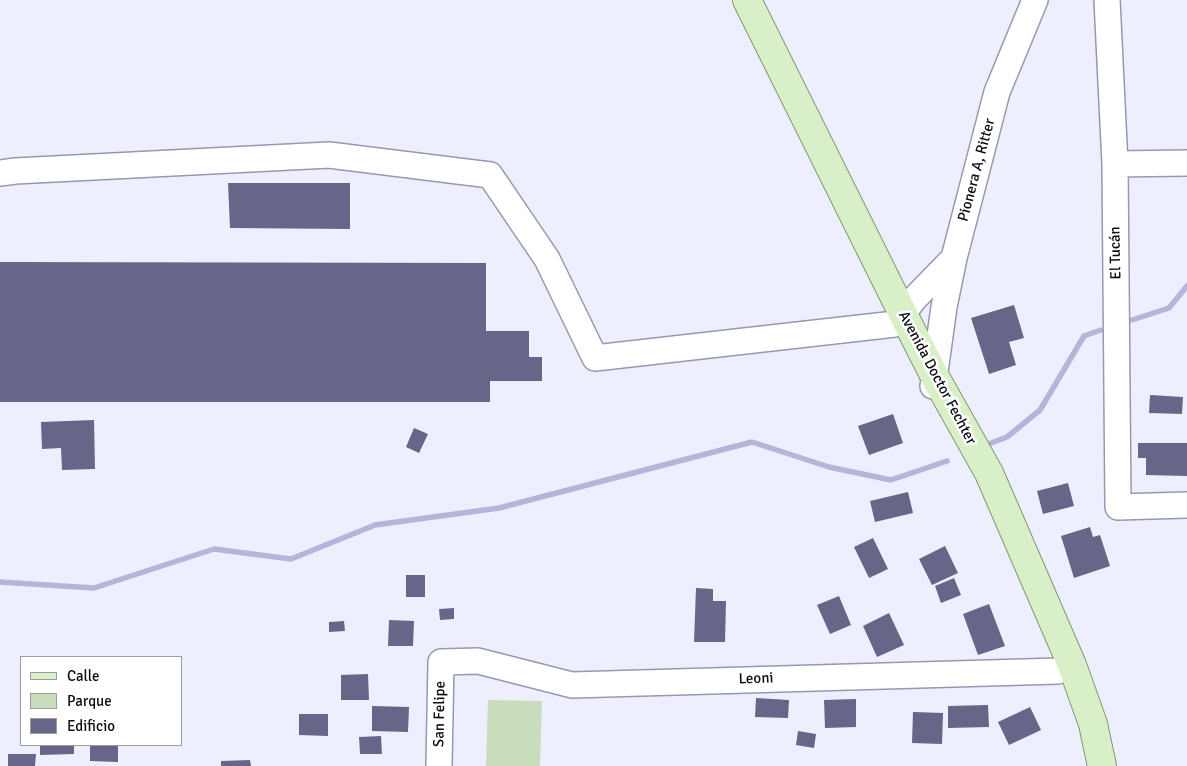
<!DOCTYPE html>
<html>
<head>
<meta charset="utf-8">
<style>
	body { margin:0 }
	#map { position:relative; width:1187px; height:766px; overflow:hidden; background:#eeeffe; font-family:Signika,sans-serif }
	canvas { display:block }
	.legend { position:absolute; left:20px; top:656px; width:162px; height:90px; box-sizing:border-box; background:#fff; border:1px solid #9d9da0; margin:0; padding:6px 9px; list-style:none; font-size:15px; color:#0a0b12 }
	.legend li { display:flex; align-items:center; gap:10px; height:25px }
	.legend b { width:25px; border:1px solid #9d9da0 }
</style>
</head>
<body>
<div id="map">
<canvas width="1187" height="766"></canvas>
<ul class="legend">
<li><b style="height:6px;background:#d9efc7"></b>Calle</li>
<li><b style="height:14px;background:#c9dcbb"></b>Parque</li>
<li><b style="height:14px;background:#656688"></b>Edificio</li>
</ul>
</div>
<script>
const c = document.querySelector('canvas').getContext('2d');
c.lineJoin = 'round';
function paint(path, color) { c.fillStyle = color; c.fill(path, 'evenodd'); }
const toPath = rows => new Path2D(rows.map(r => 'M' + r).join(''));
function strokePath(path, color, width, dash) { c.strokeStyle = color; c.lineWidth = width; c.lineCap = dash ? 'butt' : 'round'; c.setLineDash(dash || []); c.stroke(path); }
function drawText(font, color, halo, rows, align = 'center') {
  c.font = font + ' Signika,sans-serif'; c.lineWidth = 5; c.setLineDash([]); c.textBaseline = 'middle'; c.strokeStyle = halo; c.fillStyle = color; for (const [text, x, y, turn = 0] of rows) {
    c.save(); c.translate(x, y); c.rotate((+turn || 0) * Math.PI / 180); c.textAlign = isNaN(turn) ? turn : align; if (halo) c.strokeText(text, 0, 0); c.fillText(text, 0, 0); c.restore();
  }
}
paint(toPath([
	[488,700,542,701,540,766,486,766]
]), '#c9dcbb');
strokePath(toPath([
	[1132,320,1169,308,1187,286],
	[986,445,1007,437,1040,410,1084,336,1101,330],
	[0,582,94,588,214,549,291,559,375,525,499,508,752,442,829,467,891,480,947,461]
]), '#b3b5d9', 5.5);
paint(toPath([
	[228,183,350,183,350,229,230,228],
	[0,262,486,263,486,331,529,331,529,357,542,357,542,381,490,381,490,402,0,402],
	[1014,305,1024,338,1009,342,1016,365,989,374,971,318],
	[1150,395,1183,397,1182,414,1149,413],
	[893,414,903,443,869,455,858,426],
	[94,420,95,469,62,470,61,448,42,449,41,422],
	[414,428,428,434,419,453,406,447],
	[1138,443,1187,443,1187,476,1146,475,1146,458,1138,458],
	[1068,483,1074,506,1043,514,1037,491],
	[908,492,913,513,875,522,870,501],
	[1090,527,1093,537,1100,535,1110,566,1074,578,1061,536],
	[873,538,888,569,869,578,854,547],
	[945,546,958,573,932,585,919,559],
	[406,575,425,575,425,597,406,597],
	[954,578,961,595,941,603,935,586],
	[696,588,713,589,713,601,726,601,725,642,694,642],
	[839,596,851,625,830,634,817,605],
	[989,604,1005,646,978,655,963,614],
	[454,608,454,619,440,620,439,609],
	[889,613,904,645,877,657,863,626],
	[389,620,414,621,413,646,388,646],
	[344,621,345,631,329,632,329,622],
	[368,674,369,700,341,700,341,675],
	[756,698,789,700,788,718,755,717],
	[856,699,856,727,825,728,824,700],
	[988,705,989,727,948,728,948,706],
	[372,706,409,707,408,732,372,731],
	[1030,707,1041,730,1009,745,998,722],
	[913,712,943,713,942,744,912,743],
	[299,714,328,714,328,736,299,735],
	[798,731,816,734,814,748,796,745],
	[381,736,382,754,360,754,359,737],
	[40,745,74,745,74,754,40,755],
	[90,745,118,745,118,762,90,761],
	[8,754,36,754,35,766,8,766],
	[250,760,251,766,221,766,221,761]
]), '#656688');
const minor = toPath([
	[1107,0,1115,164,1118,507,1187,505],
	[1115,164,1187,163],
	[0,173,15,171,329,155,490,175,547,259,595,358,895,324,915,298,954,258,997,92,1035,0],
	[933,386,944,307,954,258],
	[439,766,441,662,478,661,572,685,1058,671,1072,665]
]);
const major = toPath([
	[747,0,903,314,934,375,989,473,1072,665,1093,724,1102,766]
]);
strokePath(minor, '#9798af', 28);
strokePath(major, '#809970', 30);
strokePath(minor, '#fff', 25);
strokePath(major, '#d9efc7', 28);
drawText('15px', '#0a0b12', '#fff', [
	["Pionera A, Ritter",977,170,-75],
	["El Tucán",1116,253,-91],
	["Avenida Doctor Fechter",937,378,62],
	["Leoni",756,679,-2],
	["San Felipe",440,714,-89]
]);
</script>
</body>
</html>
